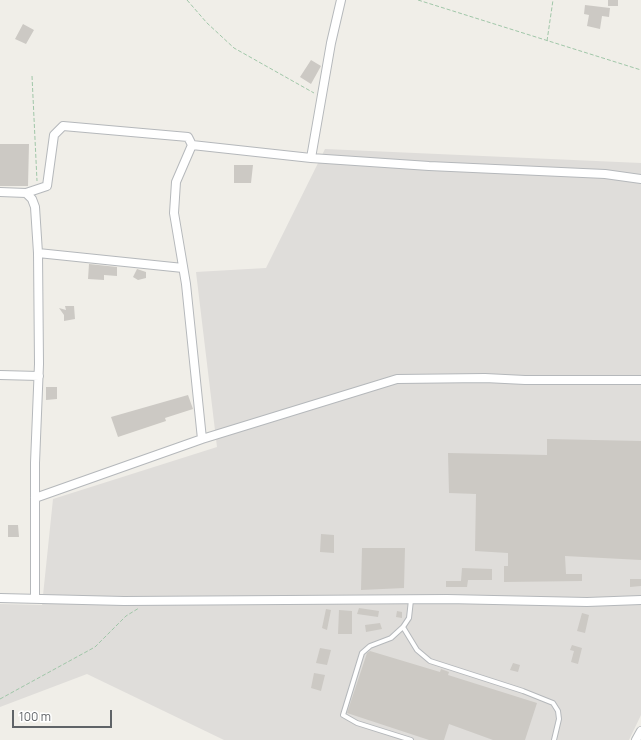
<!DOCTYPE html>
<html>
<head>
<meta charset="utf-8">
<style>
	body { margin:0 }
	#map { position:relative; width:641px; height:740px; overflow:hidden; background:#f0eee8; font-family:Manrope,sans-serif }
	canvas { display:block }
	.scale { position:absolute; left:12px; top:710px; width:100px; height:18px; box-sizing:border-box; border:2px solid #5f6367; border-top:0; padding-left:5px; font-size:12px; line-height:14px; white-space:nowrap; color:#5f6367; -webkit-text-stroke:3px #fff; paint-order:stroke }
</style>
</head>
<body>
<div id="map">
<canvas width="641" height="740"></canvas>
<div class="scale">100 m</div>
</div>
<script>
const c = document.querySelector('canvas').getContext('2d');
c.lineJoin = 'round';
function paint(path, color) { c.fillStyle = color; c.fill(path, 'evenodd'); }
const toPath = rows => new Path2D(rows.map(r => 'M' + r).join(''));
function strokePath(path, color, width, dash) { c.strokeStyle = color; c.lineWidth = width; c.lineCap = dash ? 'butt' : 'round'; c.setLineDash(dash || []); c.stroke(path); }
paint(toPath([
	[325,149,641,163,641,715,629,740,224,740,87,674,0,707,0,604,42,605,53,499,217,447,196,272,266,268]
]), '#dfddda');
paint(toPath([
	[608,0,618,0,618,6,608,6],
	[585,5,610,8,609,17,602,16,600,29,587,26,589,15,584,14],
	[23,24,34,30,26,44,15,39],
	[311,60,321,66,311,84,300,77],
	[0,144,29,144,28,186,0,186],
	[234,165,253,165,251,183,234,183],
	[89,264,117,267,117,276,104,275,104,280,88,279],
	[137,269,146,272,146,278,138,280,133,277],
	[65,306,74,306,75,319,64,321,64,315,59,308,66,310],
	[46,387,57,387,57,399,46,400],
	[188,395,193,409,165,418,166,421,118,437,111,417],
	[547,439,641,441,641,560,565,556,566,574,582,574,582,581,504,582,504,566,508,566,508,553,475,551,476,494,449,493,448,453,547,455],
	[8,525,18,525,19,537,8,537],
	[321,534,334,535,334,553,320,552],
	[362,548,405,548,404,588,361,590],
	[462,568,492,569,492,580,468,580,467,587,446,587,446,581,461,581],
	[630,579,641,579,641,586,630,587],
	[359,608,379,611,378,617,357,614],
	[326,609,331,610,327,630,322,628],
	[339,610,352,611,352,634,338,634],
	[397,611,402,612,402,618,396,617],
	[582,613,589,615,585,633,577,631],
	[380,623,382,629,366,632,365,625],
	[572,645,582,648,578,664,571,662,574,651,570,650],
	[320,648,331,650,327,665,316,663],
	[370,651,440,672,441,669,449,672,448,675,537,703,525,740,493,740,449,724,444,740,429,740,347,713,367,653],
	[513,663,520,665,518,672,510,670],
	[314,673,325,675,321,691,311,688]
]), '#ccc9c4');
const service = toPath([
	[403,627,417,650,430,661,523,691,553,703,558,711,559,719,554,740],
	[411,740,357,723,343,715,362,653,370,646,391,638,403,627,409,618,411,600]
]);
const minor = toPath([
	[192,145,311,158,429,166,605,174,641,179],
	[192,145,176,182,174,213,186,284,202,439],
	[311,158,331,43,341,0],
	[0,192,26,193,32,199,35,207,38,253,39,364,35,463,35,598],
	[26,193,47,186,54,135,63,126,188,137,192,145],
	[38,253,183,268],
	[0,375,39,376],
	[35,498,202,439,397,379,485,378,525,380,641,380],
	[0,598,124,601,447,599,587,602,641,600],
	[636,740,641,731]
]);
strokePath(service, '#b5b8bb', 6);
strokePath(minor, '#b5b8bb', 10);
strokePath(toPath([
	[187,0,207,23,234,48,314,93],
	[418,0,641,70],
	[547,41,553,0],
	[32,76,37,181],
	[0,699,95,647,126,616,139,608]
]), '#a0c6a8', 1, [4, 2]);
strokePath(service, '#fff', 4);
strokePath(minor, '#fff', 8);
</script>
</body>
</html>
